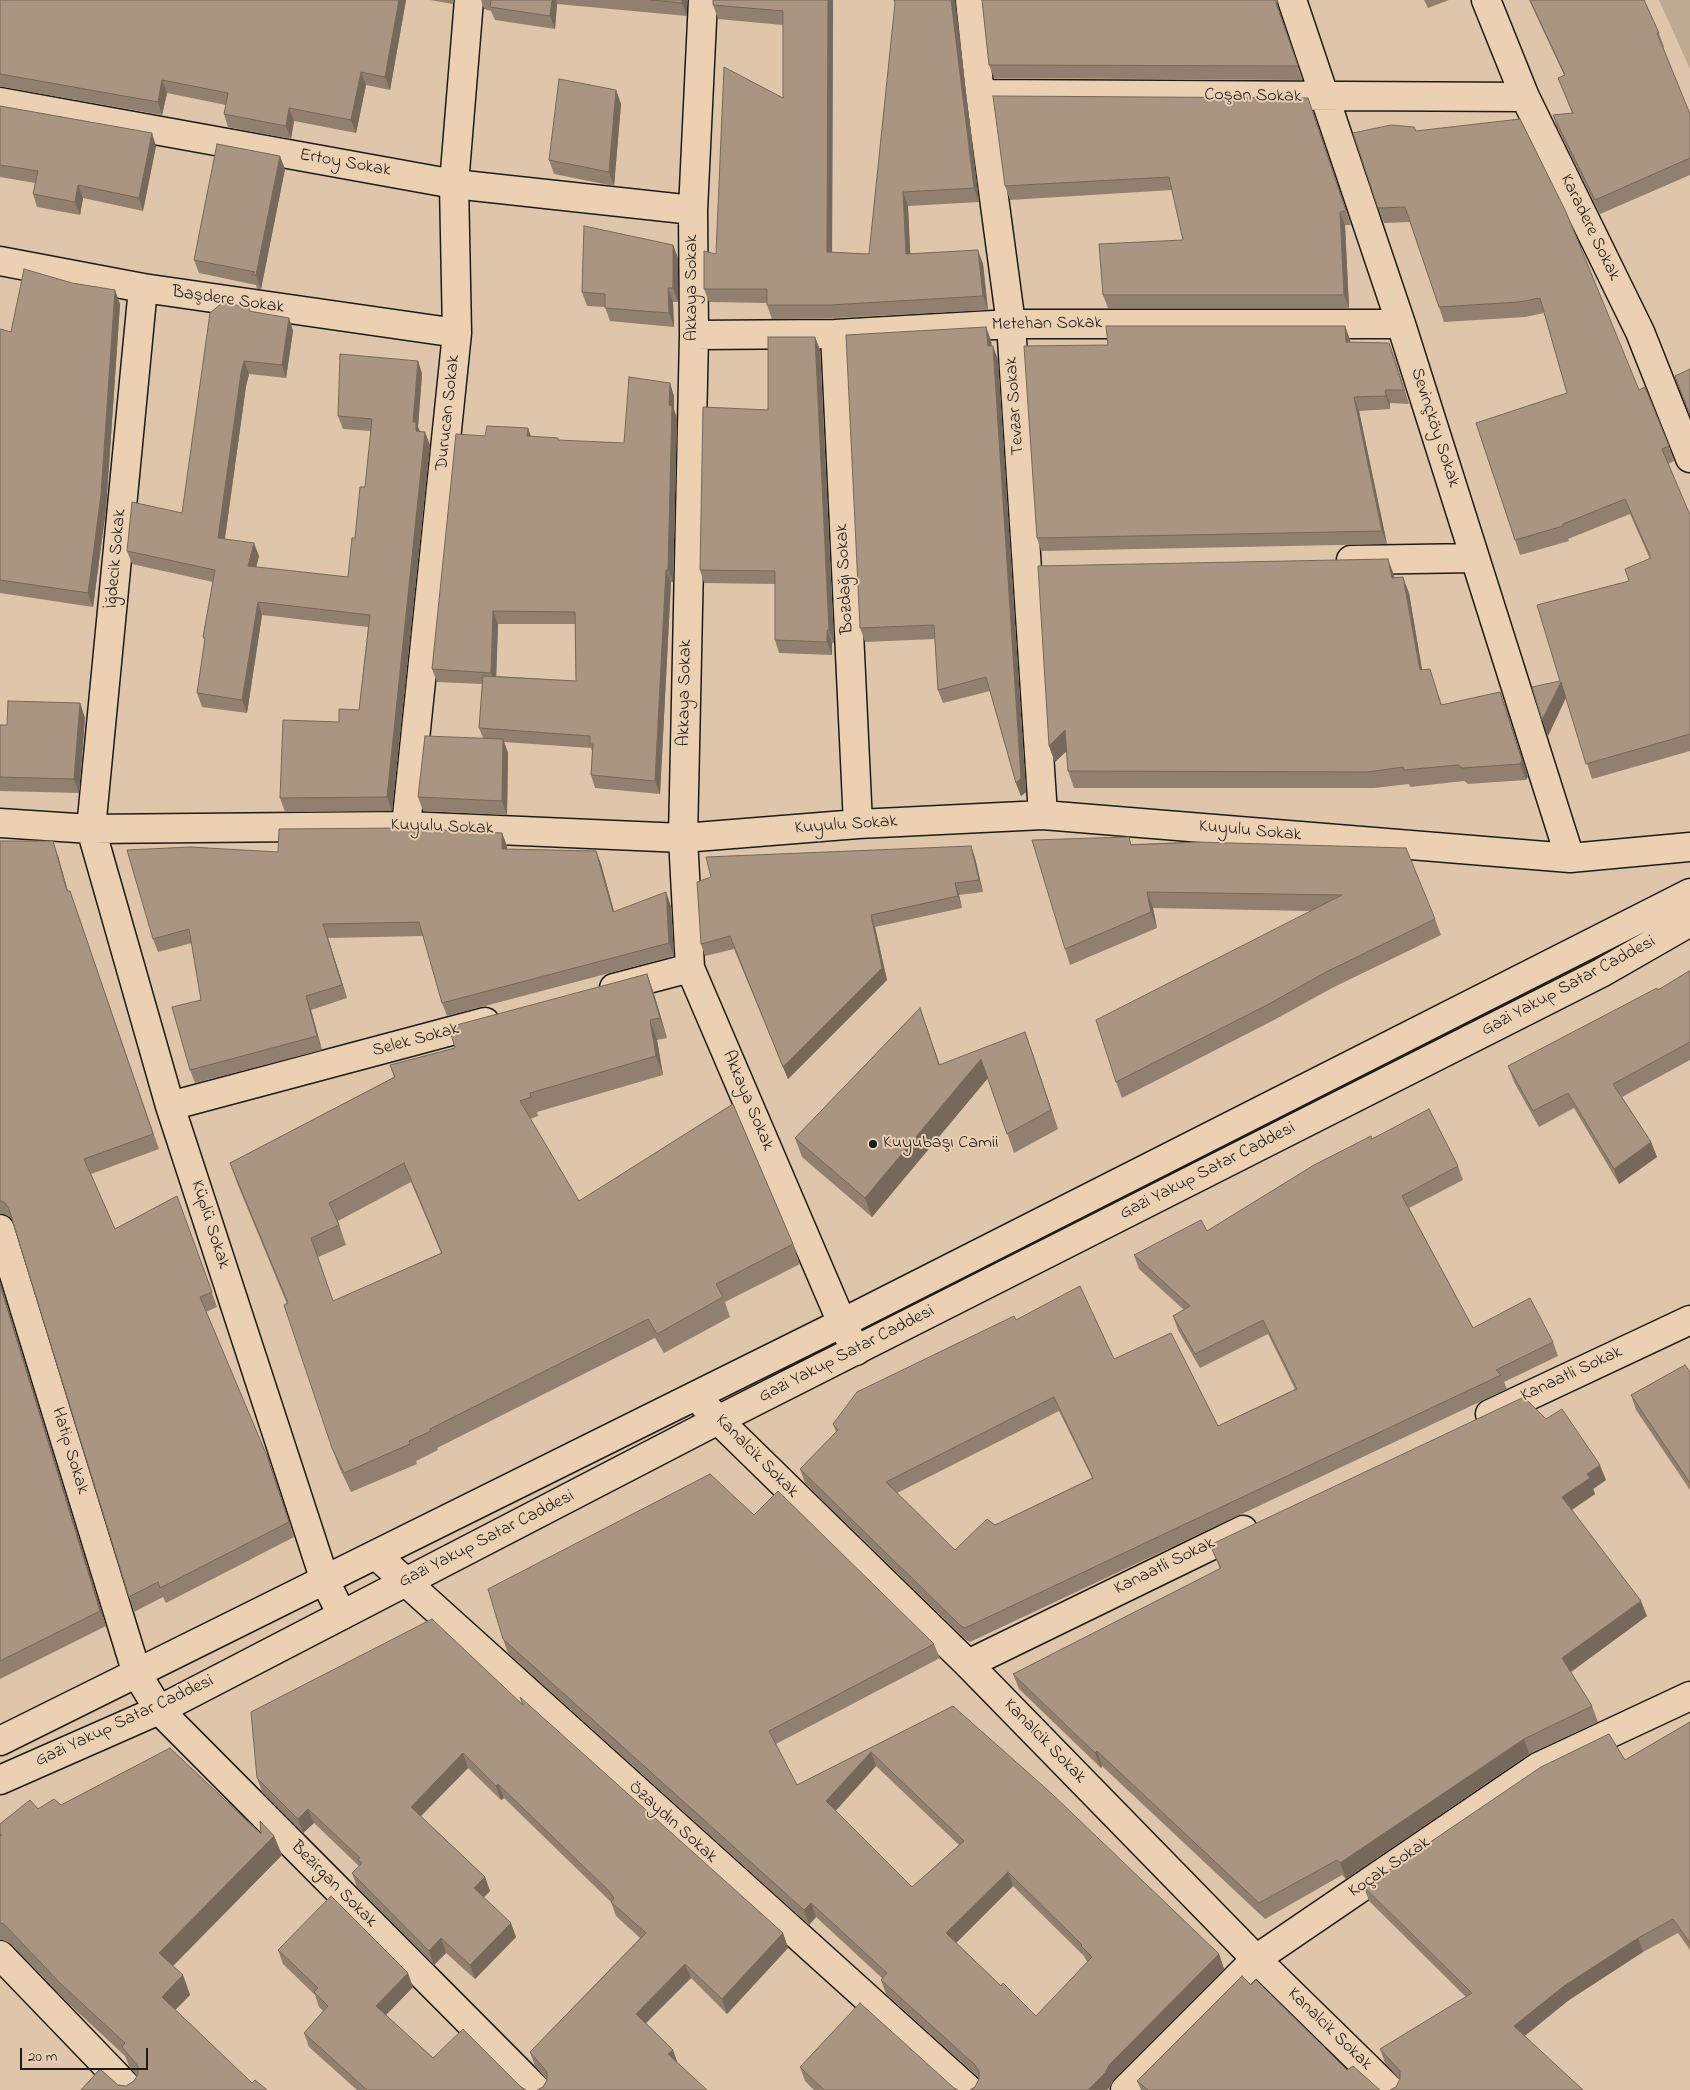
<!DOCTYPE html>
<html>
<head>
<meta charset="utf-8">
<style>
	body { margin:0 }
	#map { position:relative; width:1690px; height:2090px; overflow:hidden; background:#dfc5a9; font-family:"Indie Flower",sans-serif }
	canvas { display:block }
	.scale { position:absolute; left:20px; top:2048px; width:128px; height:22px; box-sizing:border-box; border:2px solid #1c1c1c; border-top:0; padding-left:6px; font-size:15px; line-height:18px; white-space:nowrap; color:#1c1c1c; -webkit-text-stroke:4px #ebd0b2; paint-order:stroke }
</style>
</head>
<body>
<div id="map">
<canvas width="1690" height="2090"></canvas>
<div class="scale">20 m</div>
</div>
<script>
const c = document.querySelector('canvas').getContext('2d');
c.lineJoin = 'round';
function paint(path, color) { c.fillStyle = color; c.fill(path, 'evenodd'); }
const toPath = rows => new Path2D(rows.map(r => 'M' + r).join(''));
function strokePath(path, color, width, dash) { c.strokeStyle = color; c.lineWidth = width; c.lineCap = dash ? 'butt' : 'round'; c.setLineDash(dash || []); c.stroke(path); }
function drawText(font, color, halo, rows, align = 'center') {
  c.font = font + ' "Indie Flower",sans-serif'; c.lineWidth = 4; c.setLineDash([]); c.textBaseline = 'middle'; c.strokeStyle = halo; c.fillStyle = color; for (const [text, x, y, turn = 0] of rows) {
    c.save(); c.translate(x, y); c.rotate((+turn || 0) * Math.PI / 180); c.textAlign = isNaN(turn) ? turn : align; if (halo) c.strokeText(text, 0, 0); c.fillText(text, 0, 0); c.restore();
  }
}
paint(toPath([
	[1659,0,1690,0,1690,69]
]), '#bea992');
const street = toPath([
	[703,0,693,210,694,335,683,838,690,968,842,1323,856,1351],
	[970,0,980,94,1011,324,1043,815],
	[1292,0,1401,324,1570,858],
	[1486,0,1525,97,1640,332,1690,458],
	[980,94,1525,97],
	[0,102,454,184,693,210],
	[0,261,143,288,457,333],
	[143,288,91,829,170,1106,325,1581,342,1615],
	[835,334,858,824],
	[694,335,835,334,1011,324,1401,324],
	[1351,560,1475,558],
	[0,823,91,829,406,826,683,838,858,824,1043,815,1570,858,1690,847],
	[406,826,457,333,454,184,469,0],
	[614,988,690,968],
	[170,1106,485,1022],
	[0,1229,137,1674,159,1710,537,2090],
	[696,1396,718,1420,968,1664,1256,1959,1390,2090],
	[1490,1414,1690,1320],
	[376,1555,969,2090],
	[968,1664,1243,1530],
	[0,1955,130,2090],
	[1125,2090,1256,1959,1538,1767,1690,1696]
]);
const secondary = toPath([
	[0,1741,842,1323,1690,893],
	[0,1780,159,1710,718,1420,1601,973,1690,922]
]);
strokePath(street, '#1c1c1c', 31);
strokePath(secondary, '#1c1c1c', 31);
strokePath(street, '#ebd0b2', 28);
strokePath(secondary, '#ebd0b2', 28);
paint(toPath([
	[0,0,406,0,390,90,366,85,356,133,294,121,291,139,228,127,224,114,226,105,167,93,162,115,3,87,0,87],
	[430,0,454,0,453,4],
	[481,0,687,0,687,16,557,4,555,29,495,20,491,11,484,9],
	[713,0,833,0,832,252,869,254,895,3,894,0,955,0,979,202,908,206,910,254,983,264,988,310,834,318,772,319,767,305,767,303,709,302,704,289,716,254,783,98,783,25,718,19,713,5],
	[982,0,1278,0,1277,5,1302,80,994,78,989,65],
	[1424,0,1449,0,1428,8],
	[1529,0,1644,0,1659,33,1664,47,1663,48,1690,114,1690,175,1600,214,1558,130,1553,115,1572,113,1558,78,1564,75],
	[616,90,621,104,614,186,554,174,549,160],
	[0,106,156,146,143,211,83,198,80,215,37,207,33,194,35,183,0,177],
	[1313,111,1351,225,1345,225,1349,308,1108,308,1103,295,1183,240,1172,190,1010,200,1005,186],
	[1416,131,1639,390,1669,446,1674,461,1668,464,1690,515,1690,751,1592,779,1566,698,1548,736,1560,681,1629,581,1650,559,1630,514,1568,539,1569,541,1520,555,1515,540,1567,393,1544,313,1525,317,1444,322,1410,222,1384,223,1378,208],
	[285,169,261,289,257,289,256,285,199,273,194,260],
	[673,245,678,258,678,302,673,302,674,327,610,321,605,307,587,306,582,292],
	[120,304,106,509,93,607,0,593,0,329,11,332],
	[252,312,289,318,293,331,286,378,249,374,246,386,225,539,259,556,256,567,348,577,365,487,371,431,343,429,338,416,418,361,422,374,418,427,420,431,430,445,392,811,285,812,280,798,339,722,359,710,368,627,262,615,247,713,202,707,197,693,205,641,203,637,213,582,132,564,127,551,182,513],
	[1345,326,1350,340,1350,342,1389,343,1409,404,1390,403,1390,409,1359,411,1387,544,1041,551,1037,538],
	[986,327,991,341,992,346,998,360,1026,792,1021,796,1016,783,990,691,943,703,938,690,935,639,865,642,860,628],
	[815,337,820,350,834,643,832,643,832,655,779,653,775,640,775,584,704,583,700,570,768,410],
	[674,396,674,410,677,418,673,582,671,582,660,794,595,788,591,775,592,751,591,748,504,742,508,753,507,815,423,811,418,797,483,738,479,728,482,684,437,682,432,669,485,436,528,428,531,437,558,441,624,443],
	[498,624,575,624,576,681,496,676],
	[1394,575,1394,578,1409,593,1422,670,1435,685,1442,705,1500,692,1528,776,1526,780,1468,784,1464,781,1410,787,1409,784,1374,788,1074,788,1068,771,1066,751,1055,762,1049,746],
	[80,703,85,718,79,793,0,791,0,725,7,725],
	[502,833,507,846,507,849,596,851,601,864,614,912,671,906,674,956,447,1016,442,1003,423,936,328,938,347,998,311,1010,322,1050,195,1083,190,1070,201,1000,192,943,158,952,153,939,278,852],
	[0,841,58,856,68,891,75,906,159,1149,91,1174,115,1229,177,1196,217,1307,206,1312,267,1456,294,1537,166,1603,163,1597,134,1612,129,1597,13,1222,11,1218,4,1214,0,1214],
	[1196,842,1435,919,1441,935,1332,988,1274,1020,1122,1098,1116,1082,1311,911,1153,908,1157,928,1070,965,1065,949,1132,844],
	[971,846,975,858,983,892,959,895,962,908,875,927,887,980,788,1079,734,949,705,956,701,944],
	[1690,973,1690,1060,1622,1097,1651,1142,1657,1157,1619,1184,1574,1108,1539,1127,1514,1082,1508,1066],
	[647,974,654,994,667,1038,657,1040,663,1075,537,1112,538,1116,530,1119,579,1201,793,1244,800,1264,725,1302,730,1317,664,1353,655,1338,437,1448,438,1450,416,1461,417,1464,351,1492,339,1467,332,1448,287,1304,237,1183,230,1163,394,1077,390,1065,455,1048],
	[411,1182,441,1253,333,1301,318,1257,346,1245,338,1221],
	[920,1008,940,1065,1025,1032,1058,1129,1014,1153,988,1078,872,1217,802,1157,795,1138],
	[1372,1139,1458,1166,1463,1180,1409,1208,1473,1328,1553,1342,1558,1356,1504,1382,1507,1389,970,1642,966,1640,805,1483,800,1469,836,1432,833,1424,1016,1320,1114,1359,1218,1426,1295,1389,1268,1334,1200,1368,1178,1330,1173,1316,1184,1310,1139,1269,1134,1255,1207,1231],
	[1059,1411,1092,1478,995,1525,955,1550,897,1493],
	[0,1282,106,1626,0,1679],
	[1690,1372,1690,1490,1636,1410,1631,1395],
	[1606,1480,1593,1489,1595,1494,1572,1510,1647,1616,1571,1672,1592,1706,1598,1722,1529,1754,1346,1879,1342,1875,1265,1919,1102,1766,1101,1768,1019,1689,1013,1674,1220,1569,1210,1545],
	[754,1515,934,1644,940,1658,776,1744,797,1785,953,1706,1219,1954,1224,1969,1114,2079,1110,2087,1107,2090,970,2090,975,2087,979,2078,886,1994,881,1980,882,1978,816,1917,809,1925,508,1653,503,1639],
	[876,1766,959,1845,912,1887,835,1811],
	[1013,1886,1084,1956,1086,1960,1088,1962,1036,2016,1001,1986,956,1943],
	[523,1705,783,1933,788,1948,727,2014,691,1978,646,2023,673,2050,677,2062,543,2087,547,2080,535,2066,530,2052,640,1938,616,1916,611,1902,504,1798,501,1800,468,1768,421,1816,485,1877,490,1891,484,1897,516,1937,475,1979,446,1953,434,1965,357,1887,352,1873,359,1866,314,1823,303,1833,262,1792,257,1778],
	[1690,1722,1690,1950,1678,1933,1643,1952,1569,2000,1525,2036,1396,2087,1400,2080,1385,2063,1380,2049,1466,1997,1369,1901,1364,1887,1625,1760],
	[170,1748,261,1834,260,1821,274,1836,282,1855,173,1966,183,1975,190,1995,175,2010,252,2083,255,2080,267,2090,81,2090,100,2069,118,2085,126,2086,134,2081,137,2076,129,2066,125,2056,67,2002,11,1944,0,1939,0,1824,30,1800,38,1809,54,1799,61,1805],
	[278,1950,413,1987,386,2015,433,2058,521,2087,526,2090,357,2090,309,2047,304,2033,323,2011,319,2007,315,1995,283,1964],
	[1251,1985,1347,2070,1380,2090,1141,2090,1137,2081],
	[800,2067,954,2088,958,2090,814,2090,805,2081]
]), '#91806f');
paint(toPath([
	[399,0,406,0,390,90,385,77],
	[552,0,556,0,557,4,555,29,550,16],
	[682,0,687,0,687,16,682,3],
	[828,0,833,0,832,266,827,252],
	[951,0,955,0,979,202,974,188],
	[361,72,366,85,356,133,351,120],
	[162,80,167,93,162,115,158,102],
	[616,90,621,104,614,186,609,172],
	[289,108,294,121,291,139,286,126],
	[152,133,156,146,143,211,139,198],
	[280,156,285,169,261,289,256,275],
	[78,185,83,198,80,215,75,202],
	[903,192,908,206,911,268,906,254],
	[1340,212,1345,225,1349,308,1344,295],
	[673,245,678,258,678,302,673,288],
	[978,250,983,264,988,310,983,296],
	[668,288,673,302,674,327,669,313],
	[115,290,120,304,106,509,93,607,88,593],
	[289,318,293,331,286,378,282,365],
	[1345,326,1350,340,1351,356,1346,342],
	[986,327,991,341,993,360,988,346],
	[815,337,820,350,834,643,829,630],
	[1389,343,1394,356,1409,404,1404,390],
	[993,346,998,360,1026,792,1021,796,1016,783],
	[244,361,249,374,246,386,223,551,218,538,241,373],
	[418,361,422,374,418,427,421,435,420,444,413,422],
	[670,383,674,396,674,410,677,418,673,582,668,570,669,405],
	[1385,390,1390,403,1390,409,1386,396],
	[1354,397,1359,411,1387,544,1382,531],
	[528,428,532,440,527,436],
	[425,432,430,445,392,811,387,797],
	[254,543,259,556,253,579,248,566],
	[1388,559,1394,575,1398,594,1392,578],
	[666,570,671,582,660,794,655,781],
	[1403,577,1409,593,1425,687,1420,670],
	[258,602,262,615,247,713,242,700],
	[493,611,498,624,496,685,491,673],
	[827,630,832,643,832,655,827,642],
	[1561,682,1566,697,1548,736,1542,720],
	[1500,692,1528,776,1526,780,1520,764],
	[80,703,85,718,79,793,74,779],
	[1065,730,1071,747,1055,762,1049,746],
	[503,739,508,753,507,815,502,801],
	[502,833,507,846,507,863,502,849],
	[53,841,58,856,72,906,67,891],
	[971,846,975,858,983,892,979,880],
	[596,851,601,864,618,926,613,912],
	[955,883,959,895,962,908,958,896],
	[666,892,671,906,674,956,669,943],
	[1147,892,1153,908,1157,928,1151,912],
	[871,915,875,927,887,980,788,1079,783,1067],
	[323,924,328,938,347,998,342,985],
	[647,974,654,994,667,1038,660,1018],
	[306,996,311,1010,322,1050,317,1036],
	[650,1020,657,1040,663,1075,656,1056],
	[1025,1032,1032,1051,1058,1129,1051,1110],
	[981,1059,988,1078,872,1217,865,1198],
	[1651,1142,1657,1157,1619,1184,1614,1169],
	[0,1282,106,1626,100,1611,0,1285],
	[267,1456,273,1472,294,1537],
	[1600,1465,1606,1480,1593,1489,1595,1494,1568,1512,1562,1497,1587,1474],
	[1641,1601,1647,1616,1568,1674,1562,1658],
	[1524,1739,1529,1754,1346,1879,1340,1863],
	[1097,1751,1102,1766,1101,1768,1095,1753],
	[871,1752,876,1766,831,1816,826,1801],
	[463,1753,468,1768,416,1821,411,1807],
	[498,1784,504,1798,501,1800,496,1786],
	[308,1809,314,1823,303,1833,298,1819],
	[274,1836,282,1855,167,1972,159,1953],
	[1008,1872,1013,1886,952,1947,946,1933],
	[485,1877,490,1891,479,1902,474,1888],
	[811,1903,816,1917,809,1925,804,1910],
	[511,1923,516,1937,475,1979,470,1965],
	[783,1933,788,1948,727,2014,722,1999],
	[441,1938,446,1953,434,1965,429,1951],
	[1638,1938,1643,1952,1569,2000,1519,2040,1514,2026,1564,1986],
	[1219,1954,1224,1969,1114,2079,1110,2087,1107,2090,1088,2090,1109,2065],
	[685,1964,691,1978,641,2028,636,2014],
	[408,1973,413,1987,381,2020,376,2006],
	[183,1975,190,1995,169,2016,162,1997],
	[673,2050,678,2064,668,2054]
]), '#76685a');
const building = toPath([
	[0,0,399,0,385,77,361,72,351,120,289,108,286,126,224,114,228,93,162,80,158,102,0,74,0,0],
	[491,0,552,0,550,16,490,7,491,0],
	[651,0,682,0,682,3,651,0],
	[713,0,828,0,827,252,869,254,895,3,894,0,951,0,974,188,903,192,906,254,978,250,983,296,830,305,767,305,767,289,704,289,704,251,716,254,724,67,783,98,783,11,713,5,713,0],
	[982,0,1275,0,1298,66,989,65,982,0],
	[1530,0,1644,0,1659,33,1657,33,1690,114,1690,158,1595,200,1553,115,1573,113,1558,78,1565,75,1530,0],
	[559,79,616,90,609,172,549,160,559,79],
	[993,96,1308,98,1346,211,1340,212,1344,295,1103,295,1099,244,1183,240,1169,177,1005,186,993,96],
	[0,106,152,133,139,198,78,185,75,202,33,194,38,171,0,165,0,106],
	[1520,119,1566,212,1639,390,1645,387,1669,446,1662,449,1690,515,1690,734,1586,764,1561,682,1542,720,1532,687,1560,681,1537,605,1629,581,1625,569,1651,558,1625,499,1563,524,1563,526,1515,540,1476,423,1567,393,1540,298,1519,302,1439,307,1405,207,1378,208,1353,133,1391,125,1414,127,1416,131,1520,119],
	[217,144,280,156,256,275,252,275,255,272,194,260,217,144],
	[584,226,673,245,673,288,668,288,669,313,605,308,605,294,582,292,584,226],
	[24,269,72,283,115,290,101,495,88,593,0,580,0,329,11,332,24,269],
	[222,303,250,307,249,311,289,318,282,365,244,361,241,373,218,538,254,543,248,566,348,577,352,538,355,538,360,487,365,487,372,419,338,416,340,354,418,361,413,422,416,422,416,431,425,432,387,797,280,798,283,720,339,722,339,709,359,710,370,615,258,602,242,700,197,693,205,638,203,637,215,570,127,551,132,502,182,513,210,313,222,303],
	[1106,326,1345,326,1346,342,1389,343,1404,390,1385,390,1386,396,1354,397,1382,531,1037,538,1024,346,1108,345,1106,326],
	[986,327,988,346,993,346,1021,778,1016,783,986,677,938,690,934,625,860,628,846,335,986,327],
	[768,337,815,337,829,630,827,630,827,642,775,640,775,571,700,570,703,407,768,410,768,337],
	[1690,369,1690,415,1675,376,1690,369],
	[629,377,670,383,669,405,672,406,668,570,666,570,655,781,591,775,593,744,590,744,590,736,479,728,483,676,576,681,575,612,493,611,491,673,432,669,456,434,485,436,487,426,528,428,527,436,558,438,558,440,624,443,629,377],
	[1388,559,1392,578,1403,577,1420,670,1430,669,1441,705,1500,692,1522,760,1520,764,1462,768,1458,765,1404,770,1403,767,1368,772,1068,771,1065,730,1049,746,1038,566,1388,559],
	[8,701,80,703,74,779,0,777,0,725,7,725,8,701],
	[425,736,503,739,502,801,418,797,425,736],
	[401,828,502,833,502,849,596,851,613,912,666,892,669,943,442,1003,419,922,323,924,342,985,306,996,317,1036,190,1070,172,1007,201,1000,189,929,153,939,127,850,190,847,278,852,279,829,401,828],
	[1129,837,1131,845,1196,842,1406,848,1435,919,1326,972,1269,1004,1116,1082,1096,1020,1342,895,1147,892,1151,912,1065,949,1032,840,1129,837],
	[0,841,53,841,67,891,70,891,153,1134,84,1159,115,1229,177,1196,212,1292,200,1297,267,1456,289,1522,160,1588,158,1582,129,1597,9,1209,5,1203,0,1200,0,841],
	[971,846,979,880,955,883,958,896,871,915,882,968,783,1067,730,936,701,944,697,882,711,877,706,857,971,846],
	[1689,971,1690,973,1690,1042,1613,1084,1651,1142,1614,1169,1568,1093,1533,1111,1508,1066,1657,988,1658,990,1689,971],
	[647,974,660,1018,650,1020,656,1056,530,1093,531,1097,520,1101,579,1201,733,1104,793,1244,716,1284,723,1297,657,1334,648,1319,430,1429,431,1431,409,1441,410,1444,344,1473,332,1448,284,1305,288,1303,230,1163,395,1077,390,1065,455,1048,449,1027,647,974],
	[404,1163,442,1253,333,1301,311,1238,339,1225,329,1203,404,1163],
	[920,1008,939,1065,1025,1032,1051,1110,1007,1134,981,1059,865,1198,795,1138,920,1008],
	[1429,1109,1458,1166,1402,1196,1473,1328,1530,1298,1553,1342,1496,1370,1501,1375,965,1628,961,1626,800,1469,838,1430,833,1424,857,1392,1014,1316,1016,1320,1080,1286,1114,1359,1171,1333,1218,1426,1297,1389,1263,1320,1195,1354,1173,1316,1190,1306,1134,1255,1201,1220,1207,1231,1314,1165,1371,1136,1372,1139,1429,1109],
	[1054,1397,1093,1478,995,1525,987,1519,955,1550,886,1482,1054,1397],
	[0,1285,100,1611,0,1661,0,1285],
	[1685,1365,1690,1372,1690,1483,1631,1395,1685,1365],
	[1524,1397,1546,1419,1562,1409,1600,1465,1587,1474,1590,1478,1562,1497,1641,1601,1562,1658,1592,1706,1524,1739,1340,1863,1337,1860,1259,1903,1097,1751,1095,1753,1013,1674,1221,1568,1210,1545,1524,1397],
	[710,1474,754,1515,778,1491,934,1644,769,1731,797,1785,953,1706,1051,1793,1219,1954,1109,2065,1105,2073,1088,2090,970,2090,975,2087,979,2079,979,2071,974,2064,881,1980,887,1973,811,1903,804,1910,503,1639,488,1589,710,1474],
	[871,1752,964,1841,912,1887,826,1801,871,1752],
	[1008,1872,1082,1945,1081,1946,1092,1957,1036,2016,1003,1983,1001,1986,946,1933,1008,1872],
	[432,1619,523,1705,520,1697,783,1933,722,1999,685,1964,636,2014,673,2050,668,2054,707,2090,537,2090,543,2087,547,2080,547,2072,530,2052,646,1933,611,1902,614,1898,608,1890,498,1784,496,1786,463,1753,411,1807,485,1877,474,1888,511,1923,470,1965,441,1938,429,1951,352,1873,362,1863,358,1860,360,1858,308,1809,298,1819,257,1778,251,1712,432,1619],
	[1690,1722,1690,1943,1673,1919,1638,1938,1564,1986,1514,2026,1583,2090,1390,2090,1396,2087,1400,2079,1400,2071,1380,2049,1472,1993,1364,1887,1541,1767,1609,1734,1625,1760,1690,1722],
	[170,1748,261,1834,260,1821,274,1836,159,1953,183,1975,162,1997,252,2083,255,2080,267,2090,81,2090,100,2069,118,2085,126,2086,134,2081,138,2074,138,2066,122,2047,125,2043,60,1983,4,1924,0,1923,0,1836,2,1835,0,1834,0,1824,30,1800,38,1809,54,1799,61,1805,170,1748],
	[331,1896,408,1973,376,2006,433,2058,463,2029,521,2087,526,2090,367,2090,304,2033,328,2006,314,1992,318,1988,278,1950,331,1896],
	[1242,1976,1251,1985,1256,1980,1347,2070,1353,2066,1380,2090,1148,2090,1137,2081,1242,1976],
	[860,2003,954,2088,958,2090,824,2090,800,2067,860,2003]
]);
paint(building, '#a99581');
strokePath(building, '#76685a', 1);
for (const [x, y, r, color] of [
	[873,1144,5,"#1c1c1c"]
]) { const dot = new Path2D(); dot.arc(x, y, r, 0, 2 * Math.PI); c.fillStyle = color; c.fill(dot); strokePath(dot, '#ebd0b2', 2); }
drawText('18px', '#1c1c1c', '#ebd0b2', [
	["Coşan Sokak",1253,97,1],
	["Ertoy Sokak",345,164,10],
	["Karadere Sokak",1589,228,64],
	["Akkaya Sokak",693,288,-90],
	["Başdere Sokak",228,301,8],
	["Metehan Sokak",1047,325,-1],
	["Tevzar Sokak",1016,406,-94],
	["Durucan Sokak",449,413,-84],
	["Sevinçköy Sokak",1434,428,72],
	["İğdecik Sokak",117,559,-85],
	["Bozdağı Sokak",846,579,-93],
	["Akkaya Sokak",686,693,-89],
	["Kuyulu Sokak",846,826,-4],
	["Kuyulu Sokak",442,828,2],
	["Kuyulu Sokak",1250,832,5],
	["Gazi Yakup Satar Caddesi",1569,987,-28],
	["Selek Sokak",416,1041,-15],
	["Akkaya Sokak",747,1101,67],
	["Gazi Yakup Satar Caddesi",1208,1172,-27],
	["Küplü Sokak",209,1225,72],
	["Gazi Yakup Satar Caddesi",847,1355,-27],
	["Kanaatli Sokak",1572,1375,-25],
	["Hatip Sokak",69,1451,73],
	["Kanalcik Sokak",756,1457,45],
	["Gazi Yakup Satar Caddesi",487,1540,-27],
	["Kanaatli Sokak",1165,1567,-26],
	["Gazi Yakup Satar Caddesi",125,1722,-25],
	["Kanalcik Sokak",1044,1742,46],
	["Özaydın Sokak",672,1823,42],
	["Koçak Sokak",1390,1868,-34],
	["Bezirgan Sokak",333,1885,45],
	["Kanalcik Sokak",1329,2030,44]
]);
drawText('18px', '#1c1c1c', '#ebd0b2', [
	["Kuyubaşı Camii",883,1144]
], 'left');
</script>
</body>
</html>
